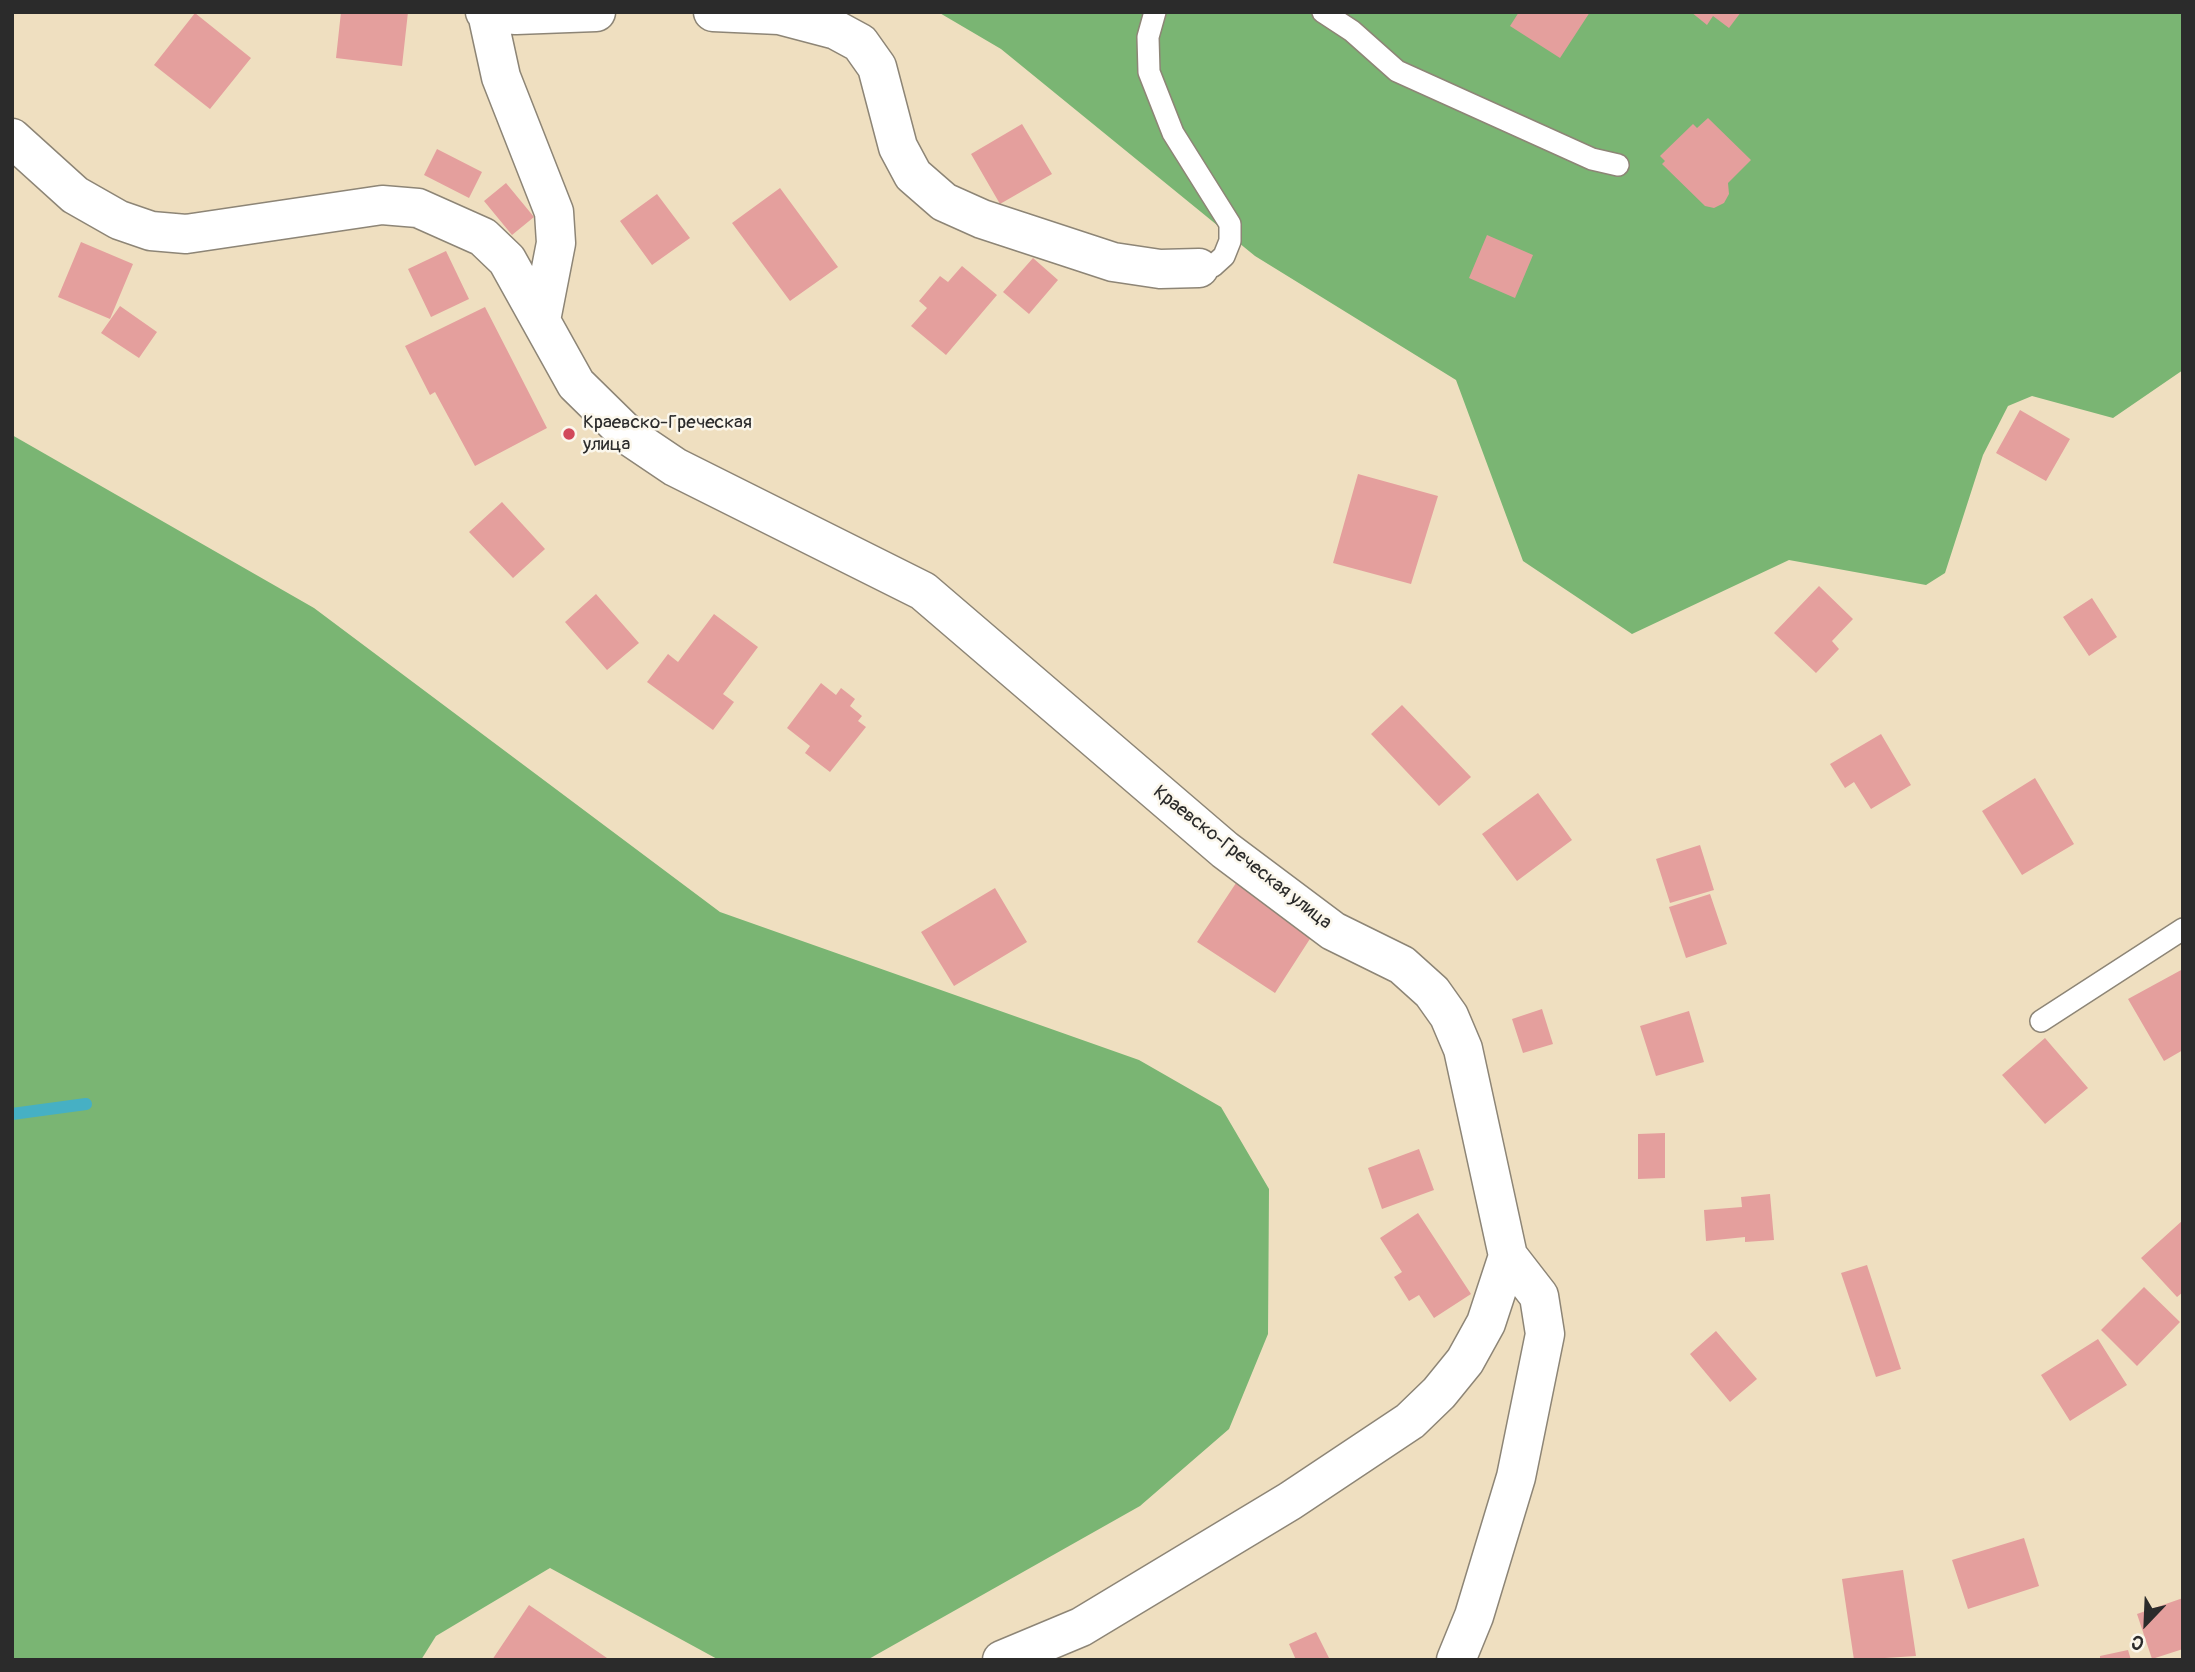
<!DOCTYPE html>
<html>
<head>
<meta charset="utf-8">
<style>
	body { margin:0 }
	#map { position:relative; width:2195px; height:1672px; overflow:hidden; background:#efdfc0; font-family:Pangolin,sans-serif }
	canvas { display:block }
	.frame { position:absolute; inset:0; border:14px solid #2b2b2b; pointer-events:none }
	.north { position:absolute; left:2111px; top:1588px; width:70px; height:70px; -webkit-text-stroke:5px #fbf7ec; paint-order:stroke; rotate:203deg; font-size:19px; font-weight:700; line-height:28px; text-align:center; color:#2b2b2b }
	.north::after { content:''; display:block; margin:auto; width:24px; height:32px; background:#2b2b2b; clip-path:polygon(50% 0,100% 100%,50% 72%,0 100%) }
</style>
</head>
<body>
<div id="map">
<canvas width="2195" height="1672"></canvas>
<div class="frame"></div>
<div class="north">С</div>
</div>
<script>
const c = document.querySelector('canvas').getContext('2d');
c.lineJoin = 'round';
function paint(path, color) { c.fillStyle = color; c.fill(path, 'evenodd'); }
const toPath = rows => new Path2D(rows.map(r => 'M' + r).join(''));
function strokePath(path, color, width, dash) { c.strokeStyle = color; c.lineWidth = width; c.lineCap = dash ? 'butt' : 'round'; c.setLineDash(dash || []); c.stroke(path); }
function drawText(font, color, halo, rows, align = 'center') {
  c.font = font + ' Pangolin,sans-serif'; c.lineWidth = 5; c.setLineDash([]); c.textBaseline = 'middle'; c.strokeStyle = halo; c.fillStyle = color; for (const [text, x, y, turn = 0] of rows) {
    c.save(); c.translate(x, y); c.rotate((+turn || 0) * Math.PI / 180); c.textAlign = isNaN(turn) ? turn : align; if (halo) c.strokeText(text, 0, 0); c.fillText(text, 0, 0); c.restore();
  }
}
paint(toPath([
	[938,12,2183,12,2183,370,2113,418,2032,396,2008,406,1983,455,1945,573,1926,585,1789,560,1632,634,1523,561,1456,380,1255,256,1001,49],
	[12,435,314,608,720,912,1139,1060,1221,1107,1269,1189,1268,1334,1229,1429,1140,1506,867,1660,719,1660,550,1568,436,1636,421,1660,12,1660]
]), '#7ab573');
strokePath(toPath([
	[12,1114,86,1104]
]), '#46b0c4', 12);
paint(toPath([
	[341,12,408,12,402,66,336,58],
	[1519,12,1590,12,1560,58,1510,26],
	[1691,12,1741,12,1729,28,1713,16,1707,25],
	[195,13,251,58,210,109,154,65],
	[1708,118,1751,160,1728,183,1729,194,1724,203,1714,208,1705,206,1662,164,1665,161,1660,156,1693,124,1697,128],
	[1022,124,1052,174,1000,204,971,154],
	[437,149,482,172,469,198,424,175],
	[506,183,534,217,512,235,484,201],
	[780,188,838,267,790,301,732,223],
	[657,194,690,238,652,265,620,221],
	[1487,235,1533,255,1515,298,1469,278],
	[81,242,133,264,110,319,58,297],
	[446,251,469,299,431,317,408,269],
	[1033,258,1058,280,1029,314,1003,292],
	[962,266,997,295,946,355,911,326,927,308,919,301,940,276,948,282],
	[120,306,157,332,139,358,101,333],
	[485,307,547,428,475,466,435,392,430,395,405,346],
	[2020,410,2070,439,2046,481,1996,453],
	[1358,474,1438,496,1411,584,1333,563],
	[502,502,545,549,513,578,469,532],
	[1819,586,1853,619,1832,641,1839,649,1816,673,1774,633],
	[596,594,639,643,607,670,565,622],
	[2092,598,2117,637,2089,656,2063,617],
	[714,614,758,647,723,694,734,702,713,730,647,682,668,654,678,662],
	[821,683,836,695,841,688,855,699,850,706,862,716,858,721,866,727,830,772,805,753,810,746,787,728],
	[1402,705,1471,777,1439,806,1371,734],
	[1881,734,1911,785,1871,809,1854,782,1845,788,1830,764],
	[2035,778,2074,844,2022,875,1982,811],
	[1538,793,1572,840,1517,881,1482,834],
	[1700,845,1714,890,1670,903,1656,859],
	[1238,880,1315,931,1275,993,1197,942],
	[995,888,1027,942,954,986,921,932],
	[1710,894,1727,944,1686,958,1669,907],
	[2183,969,2183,1050,2164,1061,2128,999],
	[1542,1009,1553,1044,1523,1053,1512,1019],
	[1689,1011,1704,1062,1656,1076,1640,1026],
	[2045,1038,2088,1088,2045,1124,2002,1075],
	[1665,1133,1665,1178,1638,1179,1638,1134],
	[1419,1149,1434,1190,1382,1209,1368,1168],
	[1770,1194,1774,1240,1745,1242,1745,1237,1706,1241,1704,1210,1742,1207,1741,1197],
	[1418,1213,1471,1294,1434,1318,1419,1295,1409,1301,1394,1277,1402,1272,1380,1238],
	[2183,1220,2183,1292,2177,1297,2141,1258],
	[1867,1265,1901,1369,1876,1377,1841,1273],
	[2144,1287,2180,1322,2137,1366,2101,1330],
	[1716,1331,1757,1379,1730,1402,1690,1354],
	[2098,1339,2127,1385,2070,1421,2041,1375],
	[2024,1538,2039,1586,1968,1609,1952,1560],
	[1903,1570,1916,1656,1854,1660,1842,1579],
	[2183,1598,2183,1649,2152,1659,2137,1614],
	[529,1605,607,1658,606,1660,492,1660],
	[1316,1632,1330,1660,1296,1660,1289,1644],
	[2128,1650,2131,1660,2100,1660,2100,1656]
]), '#e49f9d');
const service = toPath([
	[1155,12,1148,37,1149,72,1173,133,1230,224,1230,241,1224,256,1213,266,1199,268],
	[1323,12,1352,31,1397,71,1592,159,1618,165],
	[2041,1021,2183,929]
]);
const minor = toPath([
	[485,12,516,15,596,12],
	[713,12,779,15,836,30,860,43,877,67,898,147,913,175,944,202,982,219,1113,262,1160,269,1199,268],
	[487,13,501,77,554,212,556,243,541,320],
	[12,138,75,195,119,220,151,231,186,234,382,205,418,208,483,237,507,260,576,384,629,436,675,467,923,591,1225,850,1333,931,1402,965,1432,992,1449,1016,1463,1049,1508,1256,1539,1296,1545,1334,1516,1477,1474,1616,1456,1660],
	[1002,1660,1081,1627,1290,1501,1410,1421,1439,1393,1465,1361,1486,1323,1508,1256]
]);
strokePath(service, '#8d8576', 24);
strokePath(minor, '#8d8576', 41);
strokePath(service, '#fff', 21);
strokePath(minor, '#fff', 38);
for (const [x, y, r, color] of [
	[569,434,7,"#d1495b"]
]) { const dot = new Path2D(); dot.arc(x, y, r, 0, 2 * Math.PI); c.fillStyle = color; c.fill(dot); strokePath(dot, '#fbf7ec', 2.5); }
drawText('19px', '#2b2b2b', '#fbf7ec', [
	["Краевско-Греческая",583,423],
	["улица",583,445]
], 'left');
drawText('19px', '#2b2b2b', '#fbf7ec', [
	["Краевско-Греческая улица",1242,858,38]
]);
</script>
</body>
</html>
